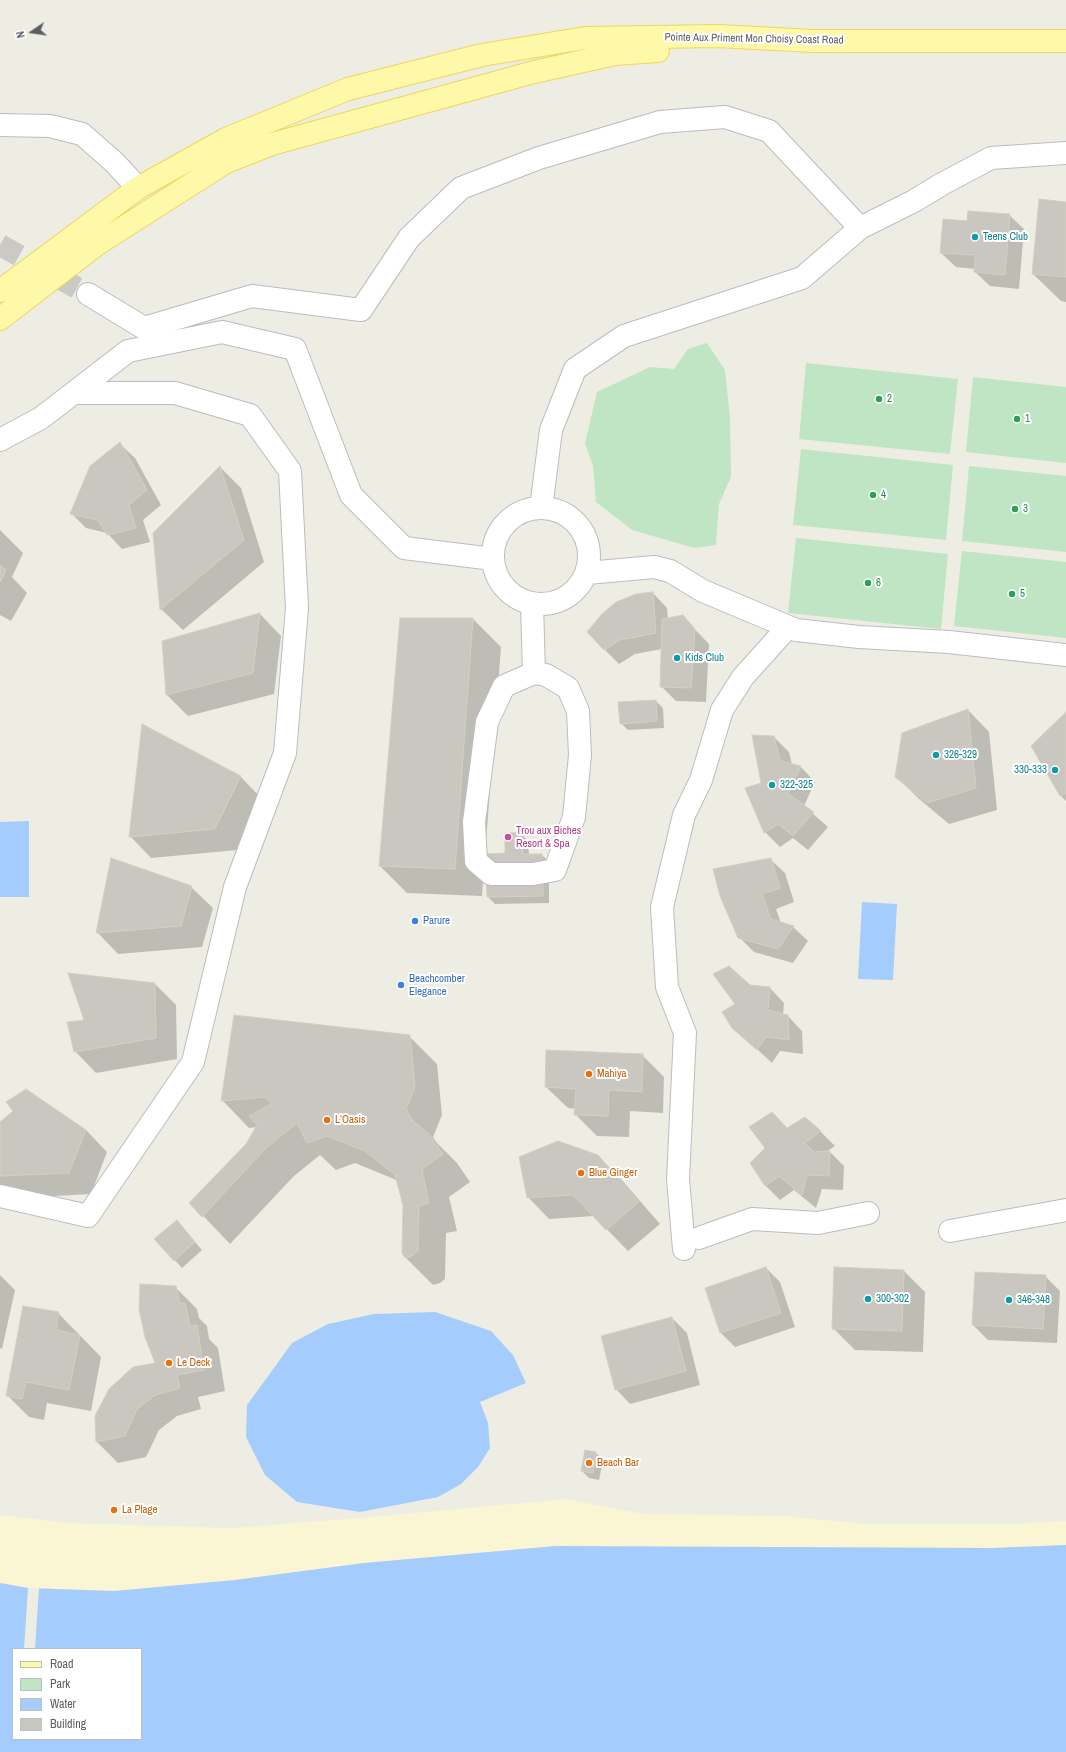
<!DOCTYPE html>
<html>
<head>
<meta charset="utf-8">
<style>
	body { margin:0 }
	#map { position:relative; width:1066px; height:1752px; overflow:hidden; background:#eeede3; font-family:"Archivo Narrow",sans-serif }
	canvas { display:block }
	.legend { position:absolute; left:12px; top:1648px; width:130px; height:92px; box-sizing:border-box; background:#fff; border:1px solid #bebfc1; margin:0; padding:5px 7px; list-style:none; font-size:12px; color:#5c5e64 }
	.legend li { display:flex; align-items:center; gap:8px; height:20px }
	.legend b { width:20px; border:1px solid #bebfc1 }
	.north { position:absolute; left:12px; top:12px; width:40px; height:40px; -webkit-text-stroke:3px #fff; paint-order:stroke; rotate:257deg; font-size:11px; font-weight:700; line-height:16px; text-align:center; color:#5c5e64 }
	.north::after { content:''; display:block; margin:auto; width:14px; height:18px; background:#5c5e64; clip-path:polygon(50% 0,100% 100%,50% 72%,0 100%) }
</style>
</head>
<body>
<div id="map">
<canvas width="1066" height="1752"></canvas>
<ul class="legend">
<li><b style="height:5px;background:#fdf9a9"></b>Road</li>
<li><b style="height:11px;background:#c0e5c4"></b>Park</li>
<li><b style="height:11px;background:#a4ccfd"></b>Water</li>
<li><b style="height:11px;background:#cac7c1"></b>Building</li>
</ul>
<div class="north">N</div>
</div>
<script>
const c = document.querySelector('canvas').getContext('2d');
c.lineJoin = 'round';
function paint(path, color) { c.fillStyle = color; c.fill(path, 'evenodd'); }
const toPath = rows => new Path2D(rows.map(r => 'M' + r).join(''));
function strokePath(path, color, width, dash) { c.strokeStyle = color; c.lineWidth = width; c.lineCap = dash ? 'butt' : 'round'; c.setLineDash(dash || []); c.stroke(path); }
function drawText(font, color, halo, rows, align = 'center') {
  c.font = font + ' "Archivo Narrow",sans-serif'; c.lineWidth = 4; c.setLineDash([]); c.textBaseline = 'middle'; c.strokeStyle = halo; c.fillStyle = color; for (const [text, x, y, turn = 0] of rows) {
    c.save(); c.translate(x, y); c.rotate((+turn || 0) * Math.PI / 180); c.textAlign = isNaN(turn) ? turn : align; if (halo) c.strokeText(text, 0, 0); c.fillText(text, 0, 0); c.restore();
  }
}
paint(toPath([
	[707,343,725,370,730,417,731,477,719,504,716,545,694,548,632,530,596,502,593,466,585,443,597,392,650,367,674,369,688,349],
	[806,363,958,379,950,454,799,439],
	[973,377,1066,387,1066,463,966,452],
	[801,449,953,465,946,540,793,525],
	[969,466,1066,476,1066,552,962,541],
	[796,538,948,554,941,629,788,613],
	[962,551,1066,562,1066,638,954,626]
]), '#c0e5c4');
paint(toPath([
	[566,1499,643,1514,783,1516,866,1524,1015,1524,1066,1521,1066,1545,992,1548,556,1546,364,1563,235,1580,114,1591,28,1588,0,1583,0,1515,68,1523,234,1528,382,1516]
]), '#faf5d3');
paint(toPath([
	[29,821,29,897,0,897,0,822],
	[862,902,897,904,893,980,858,979],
	[435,1312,491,1331,513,1355,526,1383,480,1402,488,1423,490,1448,478,1467,461,1484,438,1497,360,1512,297,1502,265,1475,246,1437,247,1405,292,1343,328,1324,374,1314],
	[1066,1545,1066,1752,0,1752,0,1583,28,1588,114,1591,235,1580,364,1563,556,1546,992,1548],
	[13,1649,141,1649,141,1739,13,1739]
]), '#a4ccfd');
paint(toPath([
	[28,1588,39,1588,35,1649,24,1649]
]), '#eeede3');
paint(toPath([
	[1066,203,1066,302,1061,301,1033,274],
	[1009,215,1024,229,1019,289,990,286,975,272,975,269,956,267,941,253,968,222],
	[120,444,135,458,161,505,143,520,150,542,122,549,107,533,86,528,71,513],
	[220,467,241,488,264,562,183,630,161,609,154,533],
	[0,530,23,553,12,577,27,593,11,621,0,615],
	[653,593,667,608,668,619,682,616,709,644,706,702,676,701,661,686,662,649,635,654,619,664,605,650],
	[260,614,281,636,274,694,188,716,167,695],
	[401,619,473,619,501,647,485,855,506,854,521,833,528,841,529,855,542,855,549,862,549,903,495,904,488,897,485,855,482,896,407,893,380,866],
	[656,701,663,708,664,728,628,730,621,723],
	[968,710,989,732,997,810,949,824,918,798,896,776],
	[1066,714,1066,801,1061,796,1033,746],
	[774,737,789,752,792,765,801,767,815,782,804,806,828,827,808,850,793,838,780,847,765,832,746,789,762,783],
	[240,776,261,798,237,850,151,858,130,836],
	[770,859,785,873,794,902,776,909,781,923,793,927,808,941,793,963,754,952,739,937],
	[191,887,213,908,202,947,118,954,97,932],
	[155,984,176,1005,177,1059,96,1073,75,1051,85,1021],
	[750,986,770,988,784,1003,783,1015,788,1016,802,1031,803,1054,780,1051,772,1063,733,1027,736,1004],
	[409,1036,437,1064,442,1115,433,1137,437,1143,457,1163,470,1182,449,1197,457,1231,446,1233,445,1279,440,1283,433,1285,405,1257,404,1205,398,1182,394,1179,355,1163,336,1170,320,1155,294,1176,230,1244,191,1203,247,1145,257,1127,249,1128,222,1100],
	[642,1055,664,1077,663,1113,630,1111,629,1137,597,1136,575,1114,576,1109,568,1108,546,1087],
	[0,1123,86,1130,107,1152,91,1194,0,1199],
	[787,1129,820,1131,835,1146,826,1152,830,1152,844,1166,843,1190,822,1189,816,1208,794,1190,780,1200,765,1185],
	[598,1156,620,1178,660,1224,628,1251,594,1216,549,1219,528,1197],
	[177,1221,202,1250,182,1268,156,1239],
	[766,1268,780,1282,795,1327,735,1347,721,1333,706,1288],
	[904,1271,925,1292,923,1352,855,1350,833,1328],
	[976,1273,1045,1276,1060,1291,1057,1343,988,1340,973,1325],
	[0,1275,15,1290,2,1349,0,1348],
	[175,1287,197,1309,199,1318,207,1326,209,1339,218,1348,225,1391,198,1397,201,1409,177,1416,159,1430,146,1457,118,1463,97,1442,157,1363],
	[58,1313,101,1357,91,1411,47,1403,44,1420,29,1417,7,1395],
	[672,1318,687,1333,700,1385,630,1404,616,1389],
	[586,1451,596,1453,603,1460,599,1480,589,1478,582,1471]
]), '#0003');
const building = toPath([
	[1039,199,1066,202,1066,277,1032,274,1039,199],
	[968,211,1010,214,1005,275,974,272,975,255,940,253,943,219,967,221,968,211],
	[120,442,147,490,129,505,136,528,107,535,98,520,70,514,90,466,120,442],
	[220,466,244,540,160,610,153,533,220,466],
	[0,565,6,570,0,582,0,565],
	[653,592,656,633,620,640,604,650,587,632,602,614,616,602,636,594,653,592],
	[260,613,253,673,166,695,162,641,260,613],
	[683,615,695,629,691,688,660,687,662,619,683,615],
	[400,618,473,618,455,869,379,866,400,618],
	[656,700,657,721,620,724,618,702,656,700],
	[968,709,976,788,927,803,895,777,902,733,968,709],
	[1066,712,1066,793,1060,796,1031,746,1066,712],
	[142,724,241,776,215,829,129,837,142,724],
	[752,735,774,736,780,761,801,766,788,794,814,812,793,836,778,824,764,833,745,788,761,783,752,735],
	[522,832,523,854,542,854,543,896,487,897,485,854,505,853,505,833,522,832],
	[111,858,192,886,181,926,96,933,111,858],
	[771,858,780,888,762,894,771,919,794,926,778,949,738,938,720,896,713,869,771,858],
	[729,966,750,985,770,987,768,1010,788,1015,789,1040,766,1037,757,1050,732,1028,722,1012,735,1004,713,974,729,966],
	[68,973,155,983,156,1038,74,1052,67,1022,84,1020,68,973],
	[234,1015,410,1035,415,1087,406,1109,412,1120,429,1134,443,1154,422,1169,429,1203,419,1206,418,1251,412,1256,405,1258,402,1253,403,1205,395,1175,365,1151,327,1136,307,1143,297,1123,266,1148,202,1217,189,1203,246,1144,257,1125,249,1116,271,1104,266,1097,221,1101,234,1015],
	[546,1050,643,1054,642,1092,609,1090,608,1116,574,1115,576,1089,545,1087,546,1050],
	[26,1089,86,1130,69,1173,0,1176,0,1122,13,1111,6,1102,26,1089],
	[772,1112,787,1128,805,1117,821,1131,805,1143,814,1152,830,1151,829,1176,807,1175,802,1195,779,1176,765,1186,750,1163,765,1148,749,1127,772,1112],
	[558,1141,598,1155,639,1202,606,1230,573,1195,527,1198,519,1157,558,1141],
	[177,1220,195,1242,174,1261,154,1239,177,1220],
	[766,1267,781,1313,720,1333,705,1288,766,1267],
	[834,1267,904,1270,902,1331,832,1329,834,1267],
	[975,1272,1046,1275,1043,1329,972,1325,975,1272],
	[140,1284,176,1286,180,1303,185,1303,190,1326,197,1325,204,1370,177,1375,180,1388,155,1395,137,1409,125,1436,96,1442,95,1416,109,1389,133,1367,155,1363,145,1337,139,1309,140,1284],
	[23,1306,59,1312,56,1330,80,1335,69,1390,26,1382,22,1399,6,1396,23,1306],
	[672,1317,686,1371,615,1390,601,1336,672,1317],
	[585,1450,596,1452,593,1473,581,1471,585,1450]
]);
paint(building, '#cac7c1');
strokePath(building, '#d3cfc2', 1);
strokePath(toPath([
	[0,245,88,294]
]), '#cac9c3', 22, [22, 11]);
const minor = toPath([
	[0,125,50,126,82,134,114,162,138,188],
	[88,294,144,328,252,296,361,310,409,238,461,188,539,158,660,122,725,117,769,131,860,228],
	[0,440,41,418,128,351,222,332,295,349,351,495,404,548,493,559],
	[541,508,551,430,575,369,624,336,802,278,860,228,914,201,942,184,991,158,1066,153],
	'493 556a48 48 0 1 1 96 0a48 48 0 1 1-96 0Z',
	[587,573,654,567,670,571,703,591,796,630,859,637,949,642,1066,655],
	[532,603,534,673],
	[534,673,546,675,568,688,578,711,580,755,574,817,555,870,533,874,491,874,476,861,474,822,487,722,504,686,534,673],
	[0,1196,88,1216,193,1062,235,887,285,753,297,608,290,471,250,415,175,393,74,393],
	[950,1231,1066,1210],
	[699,1238,752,1219,818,1223,868,1213],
	[684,1249,678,1179,685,1033,667,987,662,907,684,815,701,780,722,710,743,677,788,627]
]);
const major = toPath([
	[0,291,138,188,226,139,348,89,482,55,585,38,718,36,813,41,1066,41],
	[0,319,96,245,226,162,272,144,534,72,615,54,658,51]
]);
strokePath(minor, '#bbbcc2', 24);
strokePath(major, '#efd65c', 24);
strokePath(minor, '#fff', 22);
strokePath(major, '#fdf9a9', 22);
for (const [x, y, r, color] of [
	[975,237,4,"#0f9aa8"],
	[879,399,4,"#2e9e5b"],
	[1017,419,4,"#2e9e5b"],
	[873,495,4,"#2e9e5b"],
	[1015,509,4,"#2e9e5b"],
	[868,583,4,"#2e9e5b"],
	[1012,594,4,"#2e9e5b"],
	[677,658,4,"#0f9aa8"],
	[936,755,4,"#0f9aa8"],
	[1055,770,4,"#0f9aa8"],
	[772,785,4,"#0f9aa8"],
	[508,837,4,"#d1479c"],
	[415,921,4,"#3f7fe0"],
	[401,985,4,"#3f7fe0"],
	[589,1074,4,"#e8710a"],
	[327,1120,4,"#e8710a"],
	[581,1173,4,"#e8710a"],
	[868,1299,4,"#0f9aa8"],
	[1009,1300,4,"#0f9aa8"],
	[169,1363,4,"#e8710a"],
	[589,1463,4,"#e8710a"],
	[114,1510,4,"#e8710a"]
]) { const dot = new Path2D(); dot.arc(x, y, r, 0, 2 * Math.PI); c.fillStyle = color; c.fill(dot); strokePath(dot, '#fff', 1.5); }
drawText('11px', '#5c5e64', '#fff', [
	["Pointe Aux Priment Mon Choisy Coast Road",754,39,1]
]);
drawText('11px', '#0d838f', '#fff', [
	["Teens Club",983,237],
	["Kids Club",685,658],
	["326-329",944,755],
	["330-333",1047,770,"right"],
	["322-325",780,785],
	["300-302",876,1299],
	["346-348",1017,1300]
], 'left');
drawText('11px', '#27864d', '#fff', [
	["2",887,399],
	["1",1025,419],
	["4",881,495],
	["3",1023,509],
	["6",876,583],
	["5",1020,594]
], 'left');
drawText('11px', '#b23c85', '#fff', [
	["Trou aux Biches",516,831],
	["Resort & Spa",516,844]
], 'left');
drawText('11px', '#366cbe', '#fff', [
	["Parure",423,921],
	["Beachcomber",409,979],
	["Elegance",409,992]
], 'left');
drawText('11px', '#c56008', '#fff', [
	["Mahiya",597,1074],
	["L‘Oasis",335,1120],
	["Blue Ginger",589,1173],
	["Le Deck",177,1363],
	["Beach Bar",597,1463],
	["La Plage",122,1510]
], 'left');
</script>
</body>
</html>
